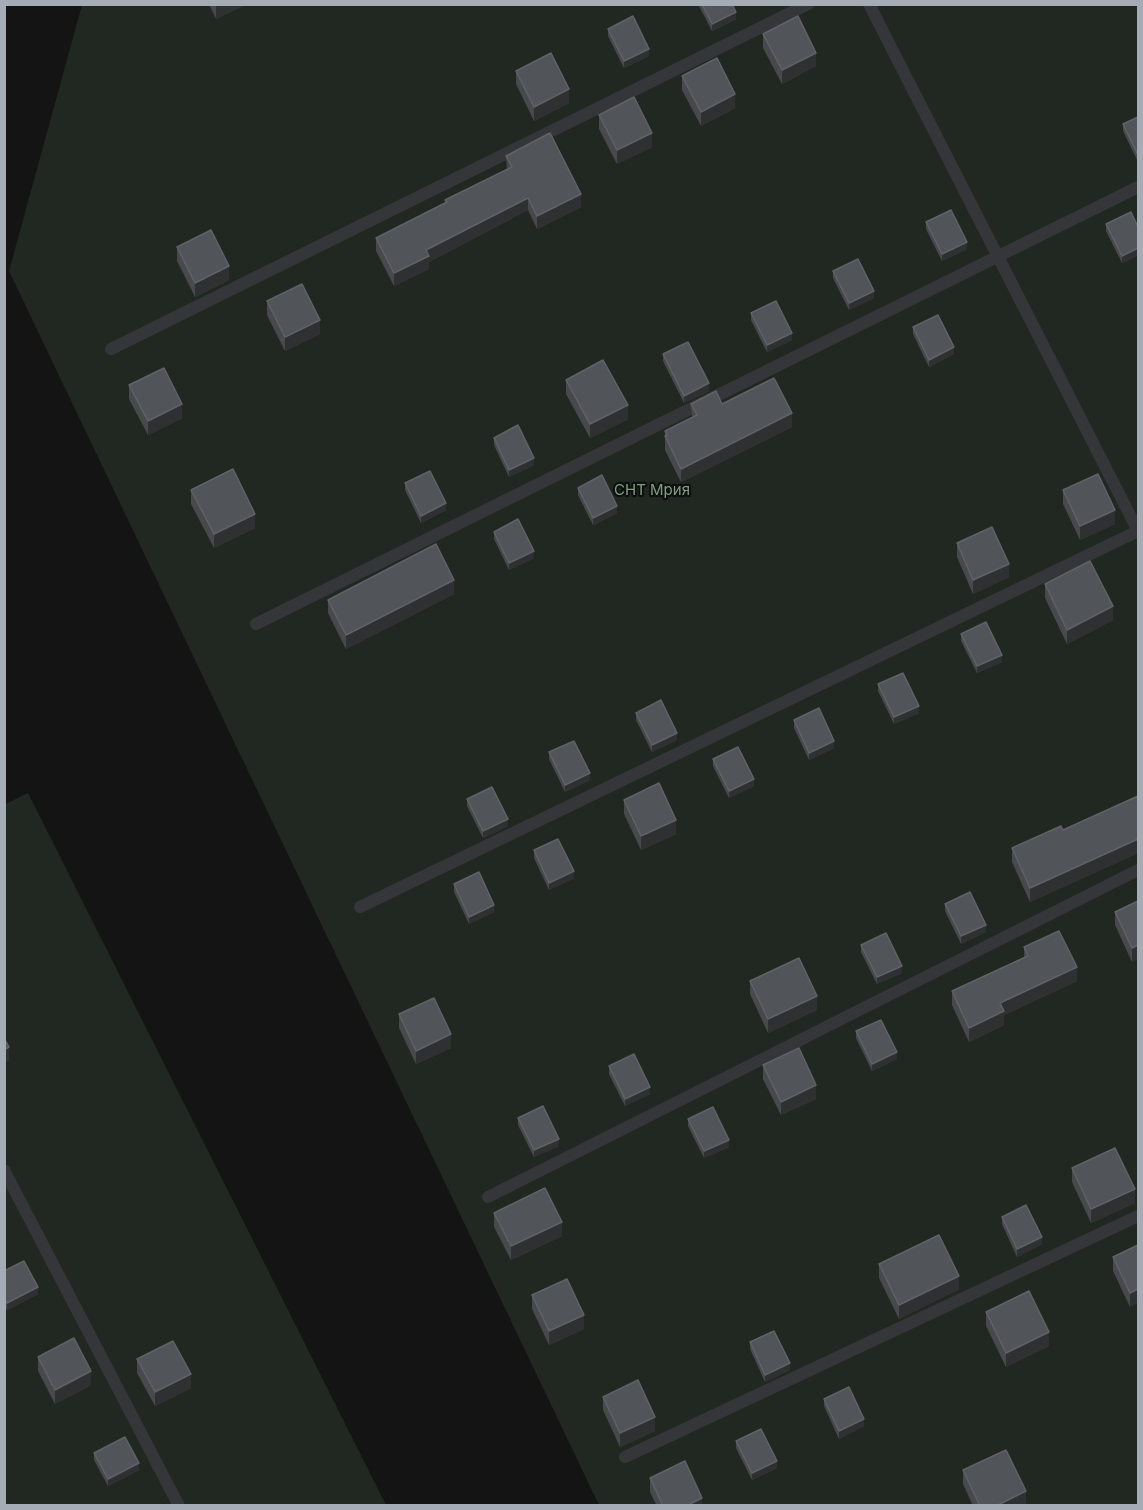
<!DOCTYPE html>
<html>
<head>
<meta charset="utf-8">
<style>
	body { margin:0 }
	#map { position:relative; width:1143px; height:1510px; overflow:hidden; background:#141415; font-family:Inter,sans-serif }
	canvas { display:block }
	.frame { position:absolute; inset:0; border:6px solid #a6acb5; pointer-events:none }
</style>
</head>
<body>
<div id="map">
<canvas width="1143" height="1510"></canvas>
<div class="frame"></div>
</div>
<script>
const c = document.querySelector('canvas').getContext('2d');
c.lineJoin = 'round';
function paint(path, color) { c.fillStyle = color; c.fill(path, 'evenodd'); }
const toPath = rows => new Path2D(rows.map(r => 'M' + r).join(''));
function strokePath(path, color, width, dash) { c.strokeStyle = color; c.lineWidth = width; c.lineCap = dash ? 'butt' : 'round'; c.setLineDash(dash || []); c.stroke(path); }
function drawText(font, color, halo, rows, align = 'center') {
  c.font = font + ' Inter,sans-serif'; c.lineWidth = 4.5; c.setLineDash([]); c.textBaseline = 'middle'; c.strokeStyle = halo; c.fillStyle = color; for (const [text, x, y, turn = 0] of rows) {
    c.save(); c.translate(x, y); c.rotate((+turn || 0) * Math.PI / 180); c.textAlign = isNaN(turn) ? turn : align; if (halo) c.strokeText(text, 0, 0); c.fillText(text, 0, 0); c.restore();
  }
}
paint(toPath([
	[82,5,1138,5,1138,1505,599,1505,9,271],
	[28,793,386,1505,5,1506,4,805]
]), '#202821');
strokePath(toPath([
	[869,4,1138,531],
	[111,349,808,4],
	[256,624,1138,187],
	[360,907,1138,531],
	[4,1170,179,1506],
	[488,1197,1138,870],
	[625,1457,1138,1216]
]), '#35363a', 12);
paint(toPath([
	[209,4,247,4,216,19],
	[698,4,732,4,736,19,712,31],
	[608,29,649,56,624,68,608,36],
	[763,34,816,66,782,84,763,48],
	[516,71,569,103,534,121,516,84],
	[682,76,735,108,701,126,682,90],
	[599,115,652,147,617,164,599,129],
	[1138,117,1138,162,1123,131,1123,124],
	[506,156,581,207,537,229,528,210,429,262,429,269,394,286,376,251,376,238,445,203,445,200,507,169],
	[926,222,967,249,942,261,926,229],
	[1106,224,1138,227,1138,255,1122,263,1106,231],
	[177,247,229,280,195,297,177,261],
	[833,271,874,298,849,310,833,278],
	[267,301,320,334,285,351,267,315],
	[751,313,792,340,767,352,751,320],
	[913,327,954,354,929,367,913,334],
	[663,354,709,391,684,403,663,361],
	[566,380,628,419,590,438,566,394],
	[129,385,182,418,148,435,129,399],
	[691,404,722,404,792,427,681,482,665,450,665,431,692,418],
	[494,438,534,465,509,477,494,445],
	[405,483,446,510,421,523,405,490],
	[578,488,617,513,593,525,578,495],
	[191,490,255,528,214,548,191,504],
	[1063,490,1115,524,1080,540,1063,504],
	[494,532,534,558,509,570,494,539],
	[957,543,1009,577,973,594,957,557],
	[1045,584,1113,620,1067,644,1045,598],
	[454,594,346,649,328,613,328,600],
	[961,634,1002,662,977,673,961,641],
	[878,684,919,713,894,724,878,691],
	[636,713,677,740,652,752,636,720],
	[794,720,834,748,809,760,794,728],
	[549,752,590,780,565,792,549,759],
	[713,759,754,786,729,798,713,766],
	[1138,796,1138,853,1030,902,1012,862,1012,848,1063,830],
	[467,799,508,826,483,838,467,806],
	[624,800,676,834,641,850,624,814],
	[534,850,574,878,549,890,534,858],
	[454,884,494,912,469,924,454,892],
	[1138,901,1132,962,1115,925,1115,912],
	[945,904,986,932,961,944,945,911],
	[861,945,902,973,877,984,861,952],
	[1024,947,1077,981,1004,1015,1004,1025,969,1042,952,1005,952,991,1024,957],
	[750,981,817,1010,768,1033,750,994],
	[399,1014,451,1048,416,1064,399,1028],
	[856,1031,897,1059,872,1071,856,1038],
	[763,1065,816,1099,781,1115,763,1079],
	[609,1066,650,1094,625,1106,609,1074],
	[518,1118,559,1146,534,1157,518,1125],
	[688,1119,729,1147,704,1158,688,1126],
	[1072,1168,1135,1203,1091,1223,1072,1182],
	[494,1213,562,1236,511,1260,494,1227],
	[1002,1217,1042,1244,1017,1257,1002,1224],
	[1138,1245,1130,1307,1113,1271,1113,1257],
	[879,1264,959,1289,899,1319,879,1278],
	[4,1271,38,1294,7,1310,4,1305],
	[532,1295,584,1329,549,1345,532,1309],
	[986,1312,1049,1346,1006,1367,986,1326],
	[750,1342,790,1370,765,1382,750,1349],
	[38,1357,91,1385,55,1404,38,1371],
	[137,1359,191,1388,155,1406,137,1373],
	[603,1397,655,1431,620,1447,603,1410],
	[824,1399,864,1426,839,1439,824,1406],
	[736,1441,777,1468,752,1480,736,1448],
	[94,1453,139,1470,108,1486,94,1460],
	[963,1470,1026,1505,973,1506,963,1484],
	[650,1478,702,1506,657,1506,650,1492]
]), '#47494d');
paint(toPath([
	[216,4,247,4,216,19],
	[736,12,736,19,712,31,712,24],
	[649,49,649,56,624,68,624,61],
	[816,53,816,66,782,84,782,70],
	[569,89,569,103,534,121,534,107],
	[735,94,735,108,701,126,701,112],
	[652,133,652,147,617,164,617,150],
	[581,194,581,207,537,229,537,216],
	[528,198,528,210,429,262,429,269,394,286,394,273,426,250],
	[967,242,967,249,942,261,942,254],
	[1138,248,1138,255,1122,263,1122,256],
	[229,266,229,280,195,297,195,283],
	[874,291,874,298,849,310,849,303],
	[320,320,320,334,285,351,285,337],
	[792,333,792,340,767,352,767,345],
	[954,347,954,354,929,367,929,360],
	[709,383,709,391,684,403,684,396],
	[182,404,182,418,148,435,148,421],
	[628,405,628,419,590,438,590,424],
	[792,413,792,427,681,482,681,469],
	[534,458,534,465,509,477,509,470],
	[446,503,446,510,421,523,421,516],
	[617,506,617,513,593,525,593,518],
	[1115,510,1115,524,1080,540,1080,526],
	[255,514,255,528,214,548,214,534],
	[534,551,534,558,509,570,509,563],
	[1009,564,1009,577,973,594,973,580],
	[454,580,454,594,346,649,346,635],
	[1113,606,1113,620,1067,644,1067,630],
	[1002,655,1002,662,977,673,977,666],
	[919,706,919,713,894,724,894,717],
	[677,733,677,740,652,752,652,745],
	[834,741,834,748,809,760,809,753],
	[590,773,590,780,565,792,565,785],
	[754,779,754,786,729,798,729,791],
	[508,819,508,826,483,838,483,831],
	[676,820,676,834,641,850,641,836],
	[1138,839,1138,853,1030,902,1030,888],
	[574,871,574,878,549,890,549,883],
	[494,905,494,912,469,924,469,917],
	[986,925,986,932,961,944,961,936],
	[1138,945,1138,959,1132,962,1132,948],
	[902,966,902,973,877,984,877,977],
	[1077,967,1077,981,1004,1015,1004,1025,969,1042,969,1028,1000,1003],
	[817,996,817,1010,768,1033,768,1019],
	[451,1034,451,1048,416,1064,416,1051],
	[9,1047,9,1061,4,1063,4,1050],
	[897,1052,897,1059,872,1071,872,1064],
	[816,1085,816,1099,781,1115,781,1102],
	[650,1087,650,1094,625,1106,625,1099],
	[559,1139,559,1146,534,1157,534,1150],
	[729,1140,729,1147,704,1158,704,1151],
	[1135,1189,1135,1203,1091,1223,1091,1209],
	[562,1222,562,1236,511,1260,511,1246],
	[1042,1237,1042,1244,1017,1257,1017,1249],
	[959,1276,959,1289,899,1319,899,1305],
	[38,1287,38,1294,7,1310,7,1303],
	[1138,1289,1138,1303,1130,1307,1130,1293],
	[584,1315,584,1329,549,1345,549,1331],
	[1049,1332,1049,1346,1006,1367,1006,1353],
	[790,1363,790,1370,765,1382,765,1375],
	[91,1371,91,1385,55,1404,55,1390],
	[191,1374,191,1388,155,1406,155,1392],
	[655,1417,655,1431,620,1447,620,1433],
	[864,1419,864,1426,839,1439,839,1431],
	[777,1461,777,1468,752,1480,752,1473],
	[139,1463,139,1470,108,1486,108,1479],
	[1026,1491,1026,1505,1025,1506,996,1506],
	[702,1498,702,1506,686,1506]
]), '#2e3032');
const building = toPath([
	[702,4,732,4,736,12,712,24,702,4],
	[633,16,649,49,624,61,608,29,633,16],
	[798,16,816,53,782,70,763,34,798,16],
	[551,53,569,89,534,107,516,71,551,53],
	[717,58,735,94,701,112,682,76,717,58],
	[634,97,652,133,617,150,599,115,634,97],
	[1138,117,1138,155,1123,124,1138,117],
	[550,133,581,194,537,216,528,198,426,250,429,256,394,273,376,238,447,202,445,200,512,167,506,156,550,133],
	[951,210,967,242,942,254,926,222,951,210],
	[1131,212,1138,227,1138,248,1122,256,1106,224,1131,212],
	[211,230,229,266,195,283,177,247,211,230],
	[858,259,874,291,849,303,833,271,858,259],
	[302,284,320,320,285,337,267,301,302,284],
	[776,301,792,333,767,345,751,313,776,301],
	[938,315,954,347,929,360,913,327,938,315],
	[688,342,709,383,684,396,663,354,688,342],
	[603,360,628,405,590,424,566,380,603,360],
	[164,368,182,404,148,421,129,385,164,368],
	[774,378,792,413,681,469,665,436,667,435,665,431,697,415,691,404,716,391,722,404,774,378],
	[518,425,534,458,509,470,494,438,518,425],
	[233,469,255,514,214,534,191,490,233,469],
	[430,471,446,503,421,516,405,483,430,471],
	[1098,474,1115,510,1080,526,1063,490,1098,474],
	[602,475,617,506,593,518,578,488,602,475],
	[518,519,534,551,509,563,494,532,518,519],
	[992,527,1009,564,973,580,957,543,992,527],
	[436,544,454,580,346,635,328,600,436,544],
	[1090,561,1113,606,1067,630,1045,584,1090,561],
	[986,622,1002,655,977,666,961,634,986,622],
	[903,673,919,706,894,717,878,684,903,673],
	[661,700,677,733,652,745,636,713,661,700],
	[819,708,834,741,809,753,794,720,819,708],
	[574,741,590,773,565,785,549,752,574,741],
	[738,747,754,779,729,791,713,759,738,747],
	[659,783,676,820,641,836,624,800,659,783],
	[492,787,508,819,483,831,467,799,492,787],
	[1138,796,1138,839,1030,888,1012,848,1061,826,1063,830,1138,796],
	[558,839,574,871,549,883,534,850,558,839],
	[479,872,494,905,469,917,454,884,479,872],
	[970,892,986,925,961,936,945,904,970,892],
	[1138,901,1138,945,1132,948,1115,912,1138,901],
	[1059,931,1077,967,1000,1003,1004,1011,969,1028,952,991,1028,956,1024,947,1059,931],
	[886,933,902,966,877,977,861,945,886,933],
	[799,958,817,996,768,1019,750,981,799,958],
	[434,998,451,1034,416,1051,399,1014,434,998],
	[881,1020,897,1052,872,1064,856,1031,881,1020],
	[4,1038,9,1047,4,1050,4,1038],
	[799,1048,816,1085,781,1102,763,1065,799,1048],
	[634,1054,650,1087,625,1099,609,1066,634,1054],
	[543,1106,559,1139,534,1150,518,1118,543,1106],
	[713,1107,729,1140,704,1151,688,1119,713,1107],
	[1115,1148,1135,1189,1091,1209,1072,1168,1115,1148],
	[545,1188,562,1222,511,1246,494,1213,545,1188],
	[1026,1205,1042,1237,1017,1249,1002,1217,1026,1205],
	[939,1235,959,1276,899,1305,879,1264,939,1235],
	[1138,1245,1138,1289,1130,1293,1113,1257,1138,1245],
	[24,1261,38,1287,7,1303,4,1298,4,1271,24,1261],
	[567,1279,584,1315,549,1331,532,1295,567,1279],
	[1029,1291,1049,1332,1006,1353,986,1312,1029,1291],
	[774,1331,790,1363,765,1375,750,1342,774,1331],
	[74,1338,91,1371,55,1390,38,1357,74,1338],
	[173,1341,191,1374,155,1392,137,1359,173,1341],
	[638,1380,655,1417,620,1433,603,1397,638,1380],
	[849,1387,864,1419,839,1431,824,1399,849,1387],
	[761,1429,777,1461,752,1473,736,1441,761,1429],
	[125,1437,139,1463,108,1479,94,1453,125,1437],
	[1006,1450,1026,1491,996,1506,980,1506,963,1470,1006,1450],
	[685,1461,702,1498,686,1506,663,1506,650,1478,685,1461]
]);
paint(building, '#515458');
strokePath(building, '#5f6267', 1.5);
drawText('15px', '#7e9f7f', '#0f0f10', [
	["СНТ Мрия",652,490]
]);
</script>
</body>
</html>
